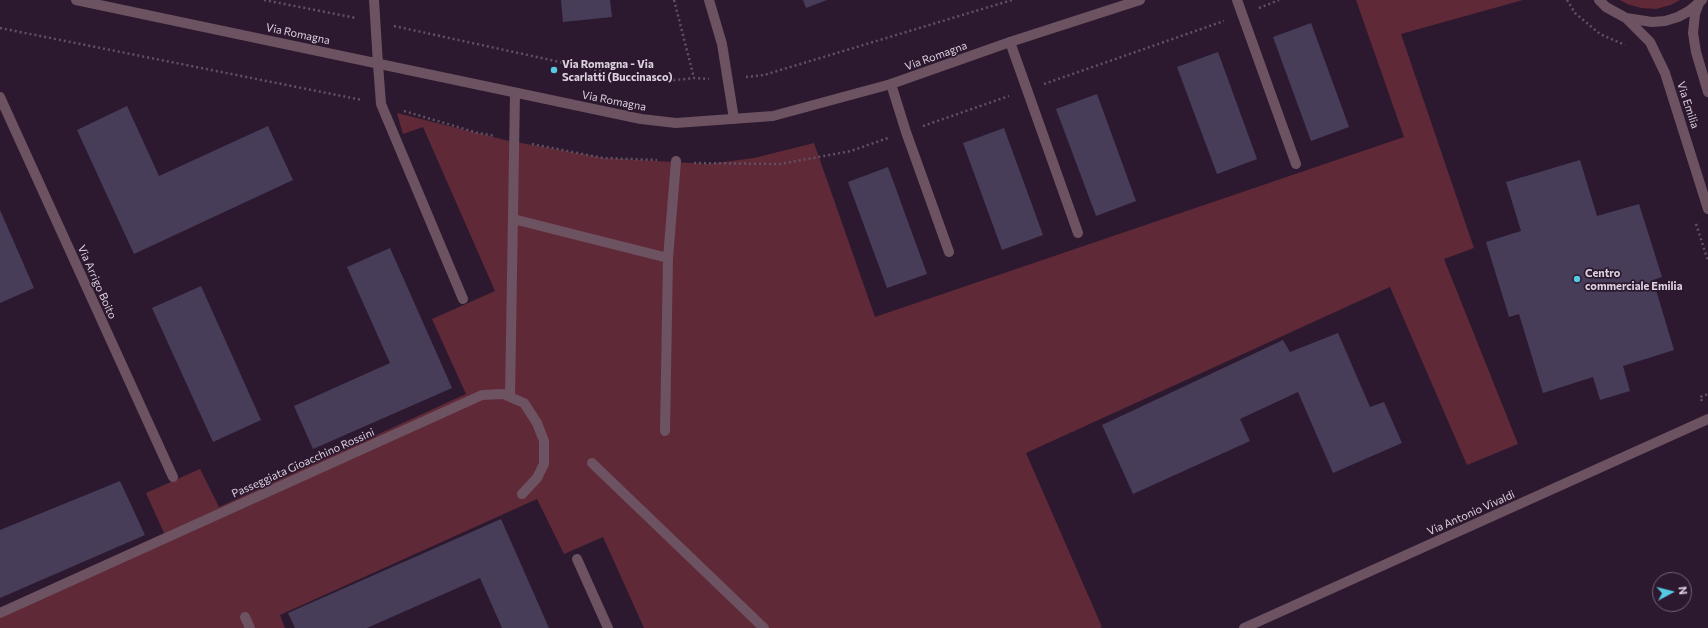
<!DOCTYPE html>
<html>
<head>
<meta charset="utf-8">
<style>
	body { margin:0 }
	#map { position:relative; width:1708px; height:628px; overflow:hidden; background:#2c192f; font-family:Commissioner,sans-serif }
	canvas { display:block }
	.north { position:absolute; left:1652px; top:572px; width:40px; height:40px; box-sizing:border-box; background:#2c192f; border:1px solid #726275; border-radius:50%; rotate:83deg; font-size:11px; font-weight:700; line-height:16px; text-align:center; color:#dcd0de }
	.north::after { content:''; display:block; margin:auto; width:14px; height:18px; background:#57c9e2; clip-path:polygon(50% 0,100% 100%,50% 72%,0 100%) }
</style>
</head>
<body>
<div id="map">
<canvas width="1708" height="628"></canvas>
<div class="north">N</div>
</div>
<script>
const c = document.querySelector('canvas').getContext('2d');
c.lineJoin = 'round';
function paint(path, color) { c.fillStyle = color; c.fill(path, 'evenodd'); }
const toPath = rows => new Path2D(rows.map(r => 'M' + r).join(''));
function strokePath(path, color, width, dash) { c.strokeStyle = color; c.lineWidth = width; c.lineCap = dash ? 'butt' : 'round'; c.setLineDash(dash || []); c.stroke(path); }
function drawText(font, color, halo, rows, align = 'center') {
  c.font = font + ' Commissioner,sans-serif'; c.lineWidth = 3.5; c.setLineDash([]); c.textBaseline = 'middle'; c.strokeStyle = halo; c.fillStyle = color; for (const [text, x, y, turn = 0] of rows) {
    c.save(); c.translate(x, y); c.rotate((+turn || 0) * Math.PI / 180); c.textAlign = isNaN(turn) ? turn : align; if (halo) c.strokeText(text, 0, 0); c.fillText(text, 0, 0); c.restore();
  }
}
paint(toPath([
	[1356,0,1523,0,1401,34,1474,248,1444,259,1518,444,1467,465,1390,287,1026,453,1102,627,1100,628,644,628,603,537,564,554,537,499,280,615,285,628,0,628,0,608,164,533,146,493,200,469,219,507,466,394,432,319,495,291,423,127,403,134,397,113,505,140,603,158,709,164,754,158,814,143,875,317,1404,137],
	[1620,0,1680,0,1671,5,1656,9,1641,8,1627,4]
]), '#5f2937');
paint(toPath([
	[561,0,610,0,612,17,563,22],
	[803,0,827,0,806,8],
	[1311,23,1349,127,1311,141,1273,37],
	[1218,52,1257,159,1217,174,1177,67],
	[1097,94,1136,201,1096,216,1056,109],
	[127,106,159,176,268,126,293,180,134,254,77,130],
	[1004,128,1043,235,1002,250,963,143],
	[1580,160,1597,216,1639,204,1662,277,1653,280,1674,350,1623,366,1630,391,1600,400,1593,377,1543,393,1519,314,1509,317,1486,242,1521,231,1506,182],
	[888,167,927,274,887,288,848,182],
	[0,210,34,288,0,303],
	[390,248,452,388,313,449,294,406,390,363,347,267],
	[201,286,261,420,213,442,152,308],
	[1338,333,1370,407,1384,402,1402,443,1333,473,1298,392,1240,419,1250,441,1133,494,1102,425,1283,340,1290,352],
	[120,481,145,535,0,598,0,530],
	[501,519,549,628,502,628,480,578,367,628,295,628,288,613]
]), '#473d59');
strokePath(toPath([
	[264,0,356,18],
	[674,0,694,78],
	[1567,0,1575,13,1600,34,1625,45],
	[1259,8,1279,0],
	[394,26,638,79,677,80,694,78,709,79],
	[0,28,362,100],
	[746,77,764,75,1012,0],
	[1044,84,1224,21],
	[404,111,478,133,495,136],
	[923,126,1009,96],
	[532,144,603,158,657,160],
	[694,163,780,164,851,151,888,138],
	[1696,224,1708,261],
	[1702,401,1700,397,1708,394]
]), '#625165', 2.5, [2, 3]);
strokePath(toPath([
	[1237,0,1296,164],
	[1010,42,1078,233],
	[378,64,381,104,463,299],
	[891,84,906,132,949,252]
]), '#6d5261', 10);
strokePath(toPath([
	[513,219,668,258],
	[510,397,515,93],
	[665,431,668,258,676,161],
	[592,463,764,628],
	[0,613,482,395,503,394,524,403,537,423,544,441,544,464,537,478,522,494],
	[245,617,250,628]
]), '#6d5261', 10);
strokePath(toPath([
	[76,0,641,119,676,123,773,116,891,84,1010,42,1140,0],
	[374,0,378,64],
	[709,0,722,44,734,119],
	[0,97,173,477],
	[577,559,608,628],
	[1244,628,1708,419]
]), '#6d5261', 10);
strokePath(toPath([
	[1599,0,1606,7,1626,18,1652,22,1665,21,1678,17,1689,11,1702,0],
	[1699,3,1695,14,1693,33,1696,52,1708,92],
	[1626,18,1650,42,1665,73,1708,209]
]), '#6d5261', 10);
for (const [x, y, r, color] of [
	[554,70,4,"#57c9e2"],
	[1577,279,4,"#57c9e2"]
]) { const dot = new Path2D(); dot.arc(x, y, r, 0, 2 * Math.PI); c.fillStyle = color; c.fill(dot); strokePath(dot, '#2c192f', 1.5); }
drawText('11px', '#dcd0de', '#2c192f', [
	["Via Romagna",298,34,12],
	["Via Romagna",936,56,-20],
	["Via Romagna",614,101,11],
	["Via Emilia",1688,105,72],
	["Via Arrigo Boito",97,282,66],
	["Passeggiata Gioacchino Rossini",303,463,-24],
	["Via Antonio Vivaldi",1471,513,-24]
]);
drawText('bold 11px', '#dcd0de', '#2c192f', [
	["Via Romagna - Via",562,64],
	["Scarlatti (Buccinasco)",562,77],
	["Centro",1585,273],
	["commerciale Emilia",1585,286]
], 'left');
</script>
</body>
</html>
